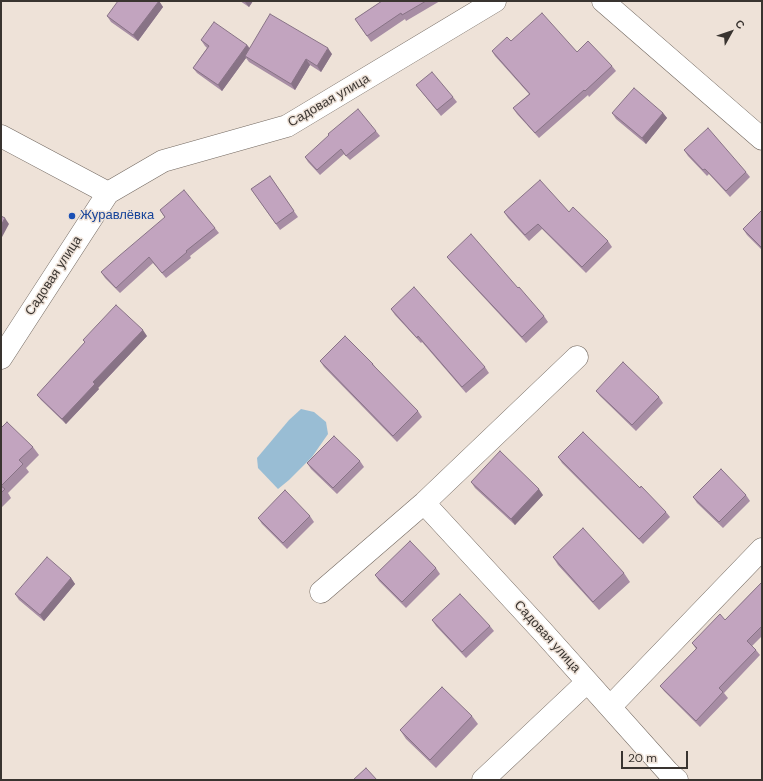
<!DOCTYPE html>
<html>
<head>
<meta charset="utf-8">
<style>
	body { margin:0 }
	#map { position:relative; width:763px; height:781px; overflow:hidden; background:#eee2d8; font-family:"DM Sans",sans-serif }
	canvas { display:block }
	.frame { position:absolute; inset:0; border:2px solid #393430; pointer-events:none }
	.north { position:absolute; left:711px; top:12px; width:40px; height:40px; -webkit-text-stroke:3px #eee2d8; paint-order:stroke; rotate:50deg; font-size:11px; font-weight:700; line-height:16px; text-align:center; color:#393430 }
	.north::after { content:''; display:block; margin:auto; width:14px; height:18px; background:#393430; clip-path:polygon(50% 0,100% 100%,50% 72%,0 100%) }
	.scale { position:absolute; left:621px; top:751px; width:67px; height:18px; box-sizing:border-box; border:2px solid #393430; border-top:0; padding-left:5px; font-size:12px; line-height:14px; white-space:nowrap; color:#393430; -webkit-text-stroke:3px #eee2d8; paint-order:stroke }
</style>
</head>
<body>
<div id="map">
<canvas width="763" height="781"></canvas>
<div class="frame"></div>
<div class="north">С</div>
<div class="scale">20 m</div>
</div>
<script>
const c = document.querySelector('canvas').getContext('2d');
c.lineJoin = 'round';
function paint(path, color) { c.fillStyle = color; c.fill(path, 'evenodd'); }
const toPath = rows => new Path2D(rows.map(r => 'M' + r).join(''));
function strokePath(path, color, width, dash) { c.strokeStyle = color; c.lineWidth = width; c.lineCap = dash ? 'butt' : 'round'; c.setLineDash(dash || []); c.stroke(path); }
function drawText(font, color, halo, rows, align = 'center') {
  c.font = font + ' "DM Sans",sans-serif'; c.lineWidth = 3; c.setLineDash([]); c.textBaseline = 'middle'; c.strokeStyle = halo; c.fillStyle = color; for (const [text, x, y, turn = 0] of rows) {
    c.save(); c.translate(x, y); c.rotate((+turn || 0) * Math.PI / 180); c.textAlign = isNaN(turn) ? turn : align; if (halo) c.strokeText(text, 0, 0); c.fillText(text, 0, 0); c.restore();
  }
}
paint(toPath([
	[301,409,314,412,326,422,328,434,312,457,289,480,278,489,258,468,257,458,289,420]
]), '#99bdd4');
const minor = toPath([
	[603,1,762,139],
	[1,136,108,193],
	[1,358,108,193,163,161,287,126,495,1],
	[424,503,542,631,668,772,677,780],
	[321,592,424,503,577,357],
	[610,707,762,549],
	[483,780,587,682]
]);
strokePath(minor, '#736961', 23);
strokePath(minor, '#fff', 22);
paint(toPath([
	[159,1,163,7,138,41,111,22,107,16],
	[240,1,253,1,249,7],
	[381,1,440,1,406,21,405,19,371,42,355,19,382,1],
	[201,40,247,45,250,48,332,54,321,72,310,65,295,90,249,62,246,58,222,91,197,73,193,68,207,48,205,46],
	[511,41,577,52,612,66,616,71,589,97,588,95,539,138,517,114,513,108,529,94,495,56,492,51],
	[416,85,453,97,457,102,441,116],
	[612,113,663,113,667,118,646,144,616,119],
	[376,131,380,136,350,160,344,154,320,175,308,162,305,157],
	[684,150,746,172,750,177,730,197,709,174,707,176,688,156],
	[270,176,298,217,280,230,251,189],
	[160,210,215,228,219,233,190,256,191,258,166,278,153,263,120,293,105,278,101,272,165,218],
	[762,210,762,250,747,235,743,229],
	[504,212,569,212,608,241,612,247,586,273,542,229,529,241,508,218],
	[447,257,518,288,544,316,548,322,526,343,451,262],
	[391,309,485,367,489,373,466,393,422,342,421,343,395,315],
	[147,336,98,388,99,389,66,424,41,400,37,395,85,342,83,340],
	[320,361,373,364,377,369,418,411,422,417,397,442,324,367],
	[596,391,659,397,663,403,636,431,600,396],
	[1,428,33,447,39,455,26,468,29,472,8,493,11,498,1,508],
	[558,457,640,488,666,512,670,517,643,544,562,463],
	[360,461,364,467,337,494,311,469,307,463],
	[471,482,543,495,515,525,475,488],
	[746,495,750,501,723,528,697,503,693,497],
	[310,516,314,522,287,549,262,524,258,518],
	[553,557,624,573,630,582,599,610,558,565],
	[436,568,440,574,406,608,379,581,375,575],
	[71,578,75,584,44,621,19,600,15,594],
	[762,582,762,636,752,646,756,650,760,655,724,693,728,698,700,727,664,691,660,686,696,649,692,643,725,620],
	[432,620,490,626,494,631,466,658,436,626],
	[472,716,478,724,436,768,406,739,400,730]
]), '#a78da4');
paint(toPath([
	[159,1,163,7,138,41,133,35],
	[245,1,253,1,249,7,245,2],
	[247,45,251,51,245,56,246,58,222,91,218,85],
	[328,48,332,54,321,72,317,66],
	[306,59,310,65,295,90,291,84],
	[663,113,667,118,646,144,642,138],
	[5,218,9,224,1,239,1,225],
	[143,330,147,336,98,388,99,389,66,424,62,419,93,382],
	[539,489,543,495,515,525,511,519],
	[71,578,75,584,44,621,40,615]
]), '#887386');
const building = toPath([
	[118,1,159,1,133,35,107,16,118,1],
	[381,1,426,1,402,15,401,13,367,36,355,19,382,1,381,1],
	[542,13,577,52,588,41,612,66,585,91,584,90,535,133,513,108,530,94,492,51,507,37,511,41,542,13],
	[270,14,328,48,317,66,306,59,291,84,245,56,270,14],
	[214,22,247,45,218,85,193,68,209,46,201,40,214,22],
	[432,72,453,97,437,110,416,85,432,72],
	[634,88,663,113,642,138,612,113,634,88],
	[358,109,376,131,346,156,341,149,317,170,305,157,329,135,328,134,358,109],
	[708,128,746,172,726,191,705,169,703,170,684,150,708,128],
	[270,176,294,211,276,224,251,189,270,176],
	[540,180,569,212,573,207,608,241,582,267,538,224,525,235,504,212,540,180],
	[184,190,215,228,186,251,187,252,162,273,149,257,116,288,101,272,119,256,165,217,160,210,184,190],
	[762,210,762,248,743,229,762,210],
	[1,216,5,218,1,225,1,216],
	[471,234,518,288,519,287,544,316,522,337,447,257,471,234],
	[414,287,485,367,462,387,418,336,417,338,391,309,414,287],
	[116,305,143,330,93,382,95,384,62,419,37,395,85,342,83,340,116,305],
	[345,336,373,364,372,364,418,411,393,436,320,361,345,336],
	[623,362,659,397,632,425,596,391,623,362],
	[7,422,33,447,19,460,23,464,1,486,1,428,7,422],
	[583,432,640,488,641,486,666,512,639,539,558,457,583,432],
	[334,436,360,461,333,488,307,463,334,436],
	[500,451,539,489,511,519,471,482,500,451],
	[721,469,746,495,719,522,693,497,721,469],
	[1,486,5,489,1,493,1,486],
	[285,490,310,516,283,543,258,518,285,490],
	[583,528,624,573,593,602,553,557,583,528],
	[410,541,436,568,402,602,375,575,410,541],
	[47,557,71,578,40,615,15,594,47,557],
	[762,582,762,626,747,641,756,650,719,688,723,692,696,721,660,686,697,648,692,643,720,614,725,620,762,582],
	[460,594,490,626,462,652,432,620,460,594],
	[442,687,472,716,430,760,400,730,442,687],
	[366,768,377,780,353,780,366,768]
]);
paint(building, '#c2a4bf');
strokePath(building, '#887386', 1);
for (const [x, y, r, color] of [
	[72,216,4,"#1a4fb4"]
]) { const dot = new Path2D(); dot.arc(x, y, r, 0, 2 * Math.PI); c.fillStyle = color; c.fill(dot); strokePath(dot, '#eee2d8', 1.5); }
drawText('13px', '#393430', '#eee2d8', [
	["Садовая улица",329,101,-30],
	["Садовая улица",54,276,-57],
	["Садовая улица",547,637,48]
]);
drawText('13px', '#164399', '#eee2d8', [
	["Журавлёвка",80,216]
], 'left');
</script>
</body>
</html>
